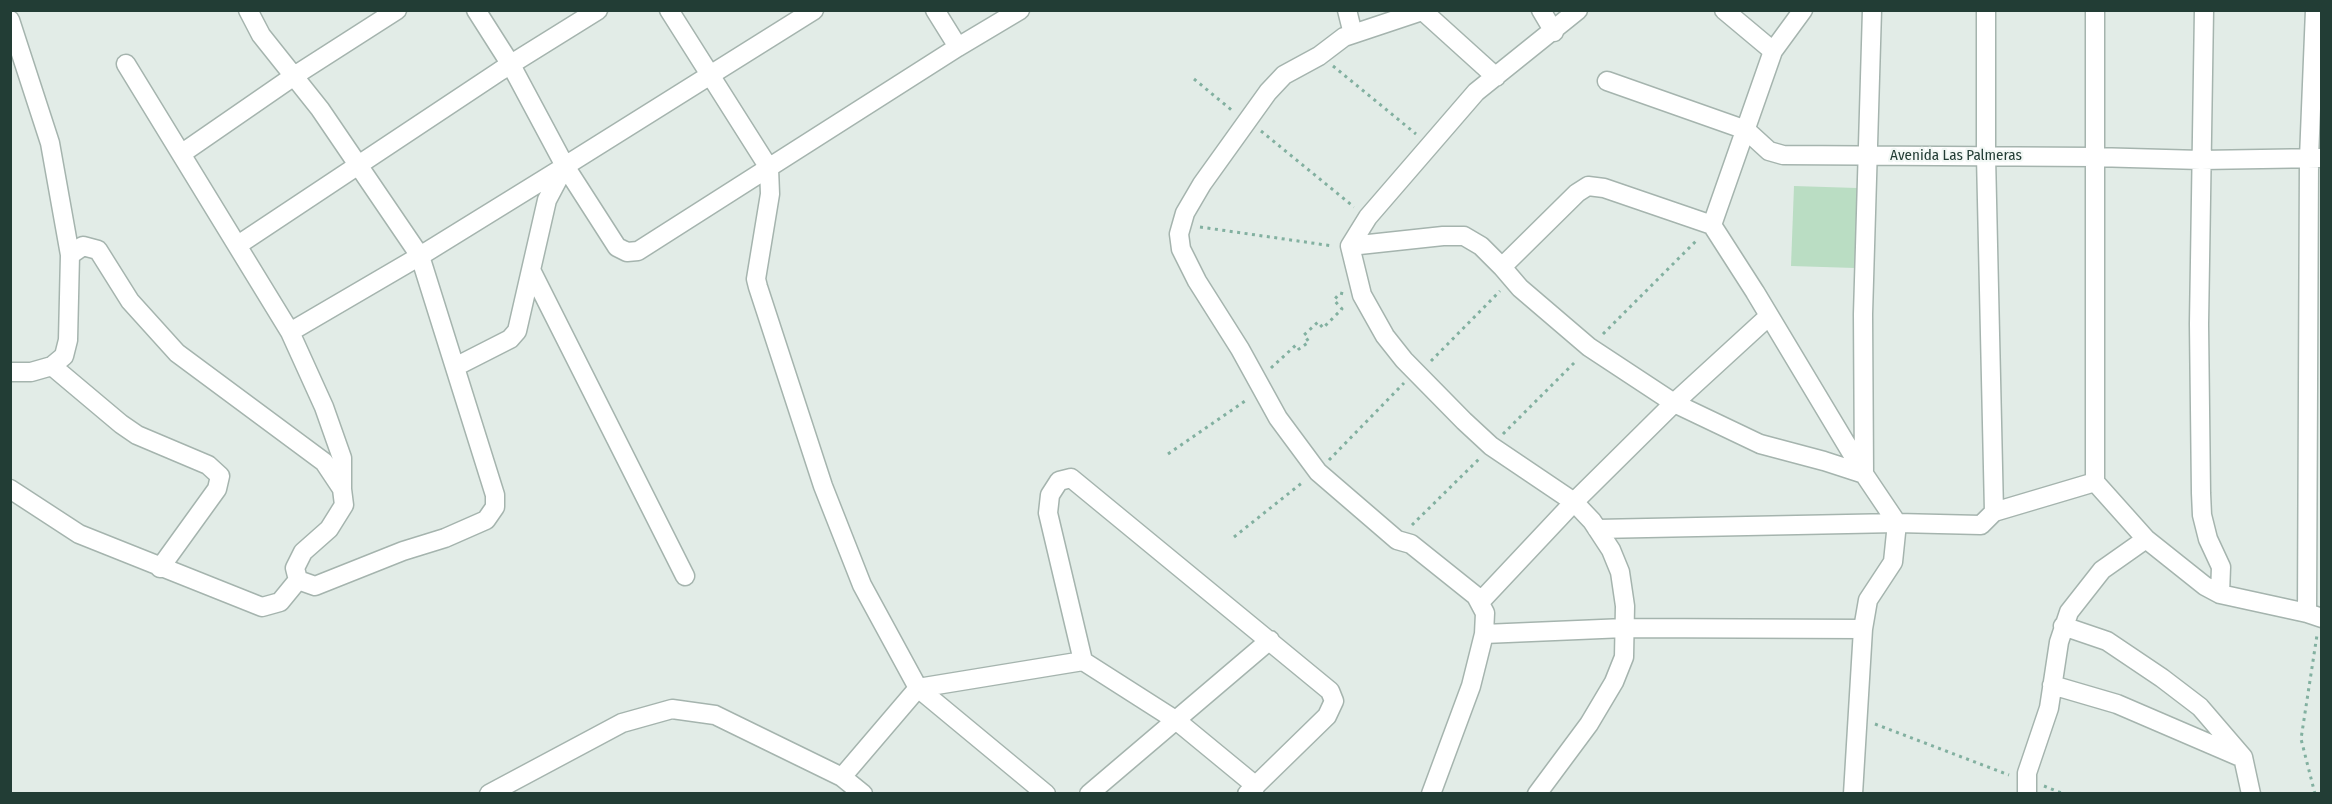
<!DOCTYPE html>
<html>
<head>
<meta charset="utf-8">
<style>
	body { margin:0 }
	#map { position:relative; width:2332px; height:804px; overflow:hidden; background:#e2ece7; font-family:"Fira Sans Condensed",sans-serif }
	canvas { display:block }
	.frame { position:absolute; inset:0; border:12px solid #223d35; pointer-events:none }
</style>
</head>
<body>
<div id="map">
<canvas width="2332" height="804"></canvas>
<div class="frame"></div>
</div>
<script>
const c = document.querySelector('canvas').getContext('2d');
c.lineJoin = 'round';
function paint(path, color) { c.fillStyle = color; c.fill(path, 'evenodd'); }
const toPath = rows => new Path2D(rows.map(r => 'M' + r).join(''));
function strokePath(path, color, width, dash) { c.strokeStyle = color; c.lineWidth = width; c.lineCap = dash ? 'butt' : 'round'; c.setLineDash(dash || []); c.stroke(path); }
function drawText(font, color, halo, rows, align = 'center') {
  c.font = font + ' "Fira Sans Condensed",sans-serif'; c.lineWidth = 4.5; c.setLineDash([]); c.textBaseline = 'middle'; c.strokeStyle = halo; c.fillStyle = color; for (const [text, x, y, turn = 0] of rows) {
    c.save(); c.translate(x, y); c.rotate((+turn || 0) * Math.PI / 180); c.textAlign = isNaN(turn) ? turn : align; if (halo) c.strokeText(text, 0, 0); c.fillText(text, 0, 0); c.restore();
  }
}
paint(toPath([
	[1794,186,1857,188,1855,268,1791,266]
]), '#baddc3');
const minor = toPath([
	[476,10,511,65,565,166,617,247,627,252,638,251,958,47,1020,10],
	[669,10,769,168,770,194,756,279,758,287,823,486,862,585,918,688,1046,794],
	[935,10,958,47],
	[1347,10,1353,34],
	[1425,10,1344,37,1319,56,1284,75,1268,92,1202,184,1185,213,1179,234,1181,249,1197,281,1240,349,1278,418,1318,472,1397,540,1411,544,1476,596,1485,613,1484,634,1471,686,1431,794],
	[1541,10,1554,32],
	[1724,10,1773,51],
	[1872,10,1863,314,1864,474,1897,523,1981,525,1994,512,1986,156,1986,10],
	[2095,10,2095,482,2146,539,2205,586,2220,594,2307,613,2322,618],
	[2204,10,2199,324,2201,493,2202,515,2208,539,2221,567,2220,594],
	[1423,11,1496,77],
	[10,20,50,143,70,255],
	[126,64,290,332,324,407,342,458,342,489],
	[1607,81,1746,130,1769,151,1783,155,2094,157,2201,160,2322,158],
	[181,154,294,76,397,10],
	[1712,225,1773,51,1803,10],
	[238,245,500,71,598,10],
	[1350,246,1443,236,1464,236,1481,246,1502,267,1520,288,1589,347,1674,403,1760,444,1824,461,1864,474],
	[1502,267,1577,193,1588,186,1604,188,1712,225,1755,292,1863,472],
	[532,272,685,576],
	[290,332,420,256,564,167],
	[52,366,121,424,137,435,208,465,220,476,217,489,160,568],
	[455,367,510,339,517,331,547,200,565,166,814,10],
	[10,372,31,372,52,366,64,356,68,340,70,255,83,246,98,250,130,301,177,353,324,462,342,489,344,505,329,529,303,552,295,568,298,580,315,586,403,551,445,538,486,520,495,507,495,495,420,256,320,109,261,35,248,10],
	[10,489,79,534,262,607,280,602,298,580],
	[1994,512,2095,482],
	[1597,529,1897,523,1893,562,1868,600,1863,629,1853,794],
	[1480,602,1574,502,1674,403,1769,316],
	[2307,613,2309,158,2315,10],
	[2063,626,2107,641,2162,678,2200,707,2243,757,2251,794],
	[1484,634,1625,628,1863,629],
	[1083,661,1048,513,1050,495,1059,481,1071,478,1330,691,1334,701,1327,716,1247,794],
	[2052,685,2117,704,2238,756],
	[842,777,918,688,1083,661,1177,721,1256,786],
	[489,794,622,723,672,709,715,715,842,777,863,794],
	[1089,794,1270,640],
	[1537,794,1589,724,1614,682,1624,657,1625,606,1620,572,1611,550,1592,521,1574,502,1491,446,1464,421,1404,360,1385,336,1362,295,1350,246,1368,217,1476,92,1578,10],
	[2027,794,2027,773,2049,708,2059,642,2069,612,2102,570,2146,539]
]);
strokePath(minor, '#a5b4ae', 21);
strokePath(toPath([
	[1333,66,1416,134],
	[1194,79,1234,112],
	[1261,131,1354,207],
	[1200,227,1333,246],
	[1603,334,1698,239],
	[1431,361,1500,291],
	[1271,368,1296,345,1299,349,1309,342,1304,335,1318,322,1323,328,1342,309,1334,300,1340,293,1344,294],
	[1503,434,1577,360],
	[1168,454,1248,399],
	[1329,460,1404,383],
	[1412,525,1480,458],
	[1234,537,1303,482],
	[1875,724,2009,775],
	[2044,786,2064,794],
	[2315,794,2301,739,2317,635]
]), '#82b0a0', 3, [3, 4.5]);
strokePath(minor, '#fff', 18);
drawText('15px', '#223d35', '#f2f8f5', [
	["Avenida Las Palmeras",1956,156]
]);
</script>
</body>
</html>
